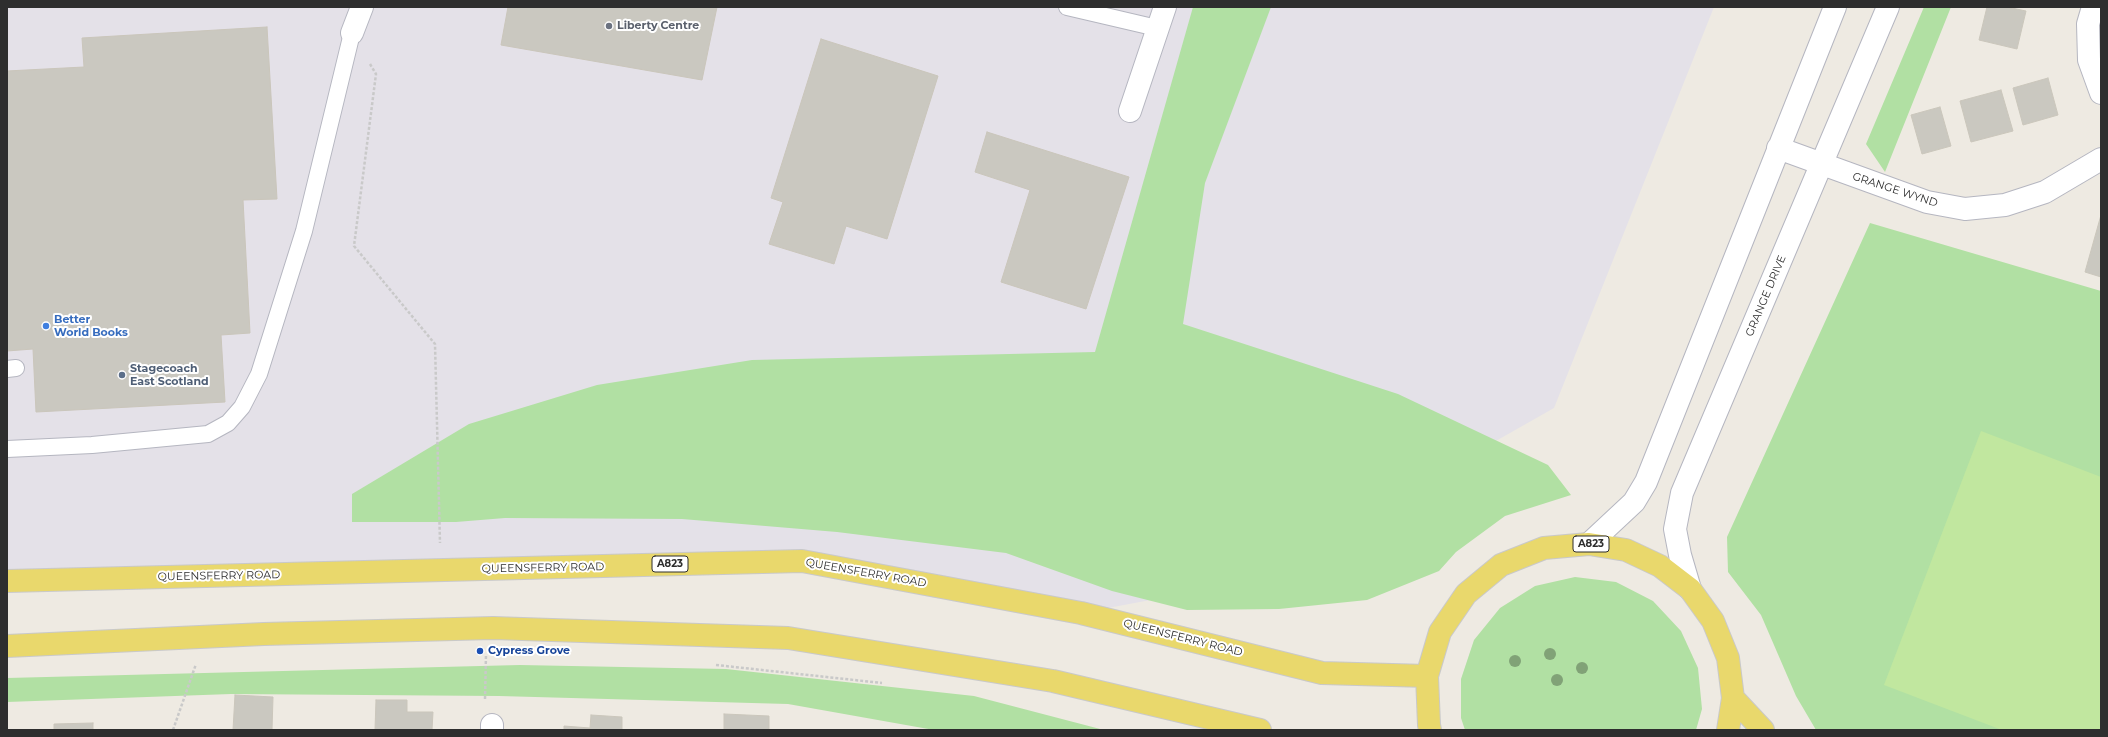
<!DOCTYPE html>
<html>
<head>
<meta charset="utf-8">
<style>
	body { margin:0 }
	#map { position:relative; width:2108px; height:737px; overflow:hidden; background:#eeeae2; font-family:Montserrat,sans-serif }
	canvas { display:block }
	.frame { position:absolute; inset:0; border:8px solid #2e2e2e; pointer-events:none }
</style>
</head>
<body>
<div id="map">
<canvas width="2108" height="737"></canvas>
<div class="frame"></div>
</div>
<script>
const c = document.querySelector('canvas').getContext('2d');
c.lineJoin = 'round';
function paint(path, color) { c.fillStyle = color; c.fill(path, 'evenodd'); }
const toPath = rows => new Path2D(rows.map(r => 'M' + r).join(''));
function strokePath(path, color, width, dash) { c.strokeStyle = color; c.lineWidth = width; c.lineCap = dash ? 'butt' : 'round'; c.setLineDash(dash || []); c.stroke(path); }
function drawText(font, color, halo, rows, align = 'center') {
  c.font = font + ' Montserrat,sans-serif'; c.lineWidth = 4; c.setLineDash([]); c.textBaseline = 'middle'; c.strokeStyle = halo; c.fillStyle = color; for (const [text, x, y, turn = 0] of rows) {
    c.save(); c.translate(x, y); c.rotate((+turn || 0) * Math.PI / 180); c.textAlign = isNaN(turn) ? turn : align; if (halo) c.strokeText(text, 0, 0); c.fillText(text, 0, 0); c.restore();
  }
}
paint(toPath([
	[7,7,1714,7,1554,408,1450,467,1343,564,1081,613,802,561,7,581]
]), '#e4e1e8');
paint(toPath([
	[1193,7,1271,7,1205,183,1183,324,1398,394,1548,465,1571,495,1505,516,1456,552,1439,571,1367,600,1279,609,1187,610,1112,591,1006,553,837,532,682,519,505,518,456,522,352,522,352,494,469,424,597,385,752,360,1095,352],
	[1924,7,1951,7,1885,172,1866,144],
	[1870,223,2101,291,2101,730,1816,730,1796,696,1761,615,1728,572,1727,537],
	[1575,577,1616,582,1653,601,1681,631,1698,668,1702,709,1696,730,1465,730,1461,718,1461,679,1474,640,1500,608,1535,586],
	[520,665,726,669,974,696,1104,730,934,730,788,704,499,696,231,694,7,702,7,678]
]), '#b1e0a3');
paint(toPath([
	[1981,431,2101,477,2101,730,2002,730,1884,685]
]), '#c1e79f');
const building = toPath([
	[508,7,717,7,702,80,501,45,508,7],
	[1987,7,2007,7,2026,11,2017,49,1979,40,1987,7],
	[267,27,277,199,243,200,250,333,221,335,225,402,36,412,33,349,7,351,7,71,84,67,82,38,267,27],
	[821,39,938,76,887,239,846,226,834,264,769,244,783,202,771,198,821,39],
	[2048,78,2058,115,2023,125,2013,88,2048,78],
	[2001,90,2013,131,1971,142,1960,101,2001,90],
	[1940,107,1951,146,1922,154,1911,115,1940,107],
	[987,132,1129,177,1086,309,1001,282,1030,190,975,172,987,132],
	[2101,215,2101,277,2085,272,2101,215],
	[235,695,273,697,272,730,233,730,235,695],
	[376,700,407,700,407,712,433,712,432,730,375,730,376,700],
	[724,714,769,716,769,730,724,730,724,714],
	[591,715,622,717,622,730,564,730,564,726,590,728,591,715],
	[93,723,93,730,54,730,54,724,93,723]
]);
paint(building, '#cac8c0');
strokePath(building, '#cac6bb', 1);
const service = toPath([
	[1067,7,1157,28],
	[7,369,16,368],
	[7,449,92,445,208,434,228,423,242,407,259,374,304,231,352,33]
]);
const minor = toPath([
	[2093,7,2088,24,2089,60,2101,93],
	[352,33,362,7],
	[1130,111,1165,7],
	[1778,148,1927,202,1965,209,2005,205,2045,192,2101,159],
	[1589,544,1634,502,1646,482,1835,7],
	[1690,589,1680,555,1675,529,1682,493,1888,7],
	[492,730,492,725]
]);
const primary = toPath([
	[7,581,802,561,1081,613,1322,673,1427,676],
	[7,646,264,634,493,628,788,638,1053,681,1260,730],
	[1733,698,1763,730],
	[1430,730,1429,725,1427,676,1440,632,1466,594,1501,565,1544,548,1589,544,1626,550,1660,566,1690,589,1713,621,1728,658,1733,698,1728,730]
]);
strokePath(service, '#b5b6c0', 18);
strokePath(minor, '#b5b6c0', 24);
strokePath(primary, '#c9c9c9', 24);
strokePath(toPath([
	[370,64,376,74,354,246,435,344,440,543],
	[716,665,882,683],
	[485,699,486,654],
	[173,730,196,664]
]), '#c9c9c9', 2.5, [3, 2]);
strokePath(service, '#fff', 16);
strokePath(minor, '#fff', 22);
strokePath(primary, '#e9d86c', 22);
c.fillStyle = '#81a277';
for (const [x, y] of [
	[1550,654],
	[1515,661],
	[1582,668],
	[1557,680]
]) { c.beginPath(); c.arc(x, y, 6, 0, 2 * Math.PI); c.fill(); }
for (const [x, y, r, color] of [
	[609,26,4,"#6b7280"],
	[46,326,4,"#3f7fe0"],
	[122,375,4,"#5c6f8a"],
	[480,651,4,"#1a4fb4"]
]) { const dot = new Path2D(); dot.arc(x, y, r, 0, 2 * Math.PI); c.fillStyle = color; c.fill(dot); strokePath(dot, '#fff', 1.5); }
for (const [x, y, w] of [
	[1591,544,36],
	[670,564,36]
]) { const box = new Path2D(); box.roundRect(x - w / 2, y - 8, w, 16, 3); c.fillStyle = '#fff'; c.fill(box); strokePath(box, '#2e2e2e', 1); }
drawText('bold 10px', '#2e2e2e', null, [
	["A823",1591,544],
	["A823",670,564]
]);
drawText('bold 11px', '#5b616d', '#fff', [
	["Liberty Centre",617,26]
], 'left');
drawText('11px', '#2e2e2e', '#fff', [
	["GRANGE WYND",1895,190,18],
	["GRANGE DRIVE",1766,296,-67],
	["QUEENSFERRY ROAD",543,568,-1],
	["QUEENSFERRY ROAD",866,573,10],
	["QUEENSFERRY ROAD",219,576,-1],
	["QUEENSFERRY ROAD",1183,638,14]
]);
drawText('bold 11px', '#366cbe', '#fff', [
	["Better",54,320],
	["World Books",54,333]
], 'left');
drawText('bold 11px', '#4e5e75', '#fff', [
	["Stagecoach",130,369],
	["East Scotland",130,382]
], 'left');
drawText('bold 11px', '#164399', '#fff', [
	["Cypress Grove",488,651]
], 'left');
</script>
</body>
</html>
